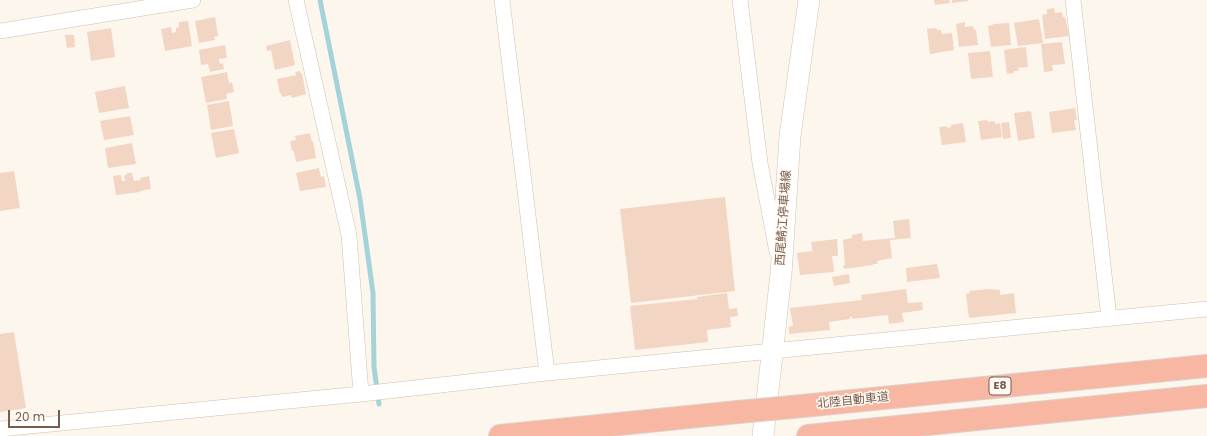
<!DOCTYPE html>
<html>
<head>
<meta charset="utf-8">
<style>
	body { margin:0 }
	#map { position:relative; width:1207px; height:436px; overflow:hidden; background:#fdf6ec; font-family:Poppins,sans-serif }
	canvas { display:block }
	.scale { position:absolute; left:8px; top:410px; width:52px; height:18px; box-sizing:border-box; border:2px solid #7a5c4d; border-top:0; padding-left:5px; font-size:12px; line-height:14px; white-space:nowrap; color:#7a5c4d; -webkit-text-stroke:3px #fffaf3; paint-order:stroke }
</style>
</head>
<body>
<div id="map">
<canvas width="1207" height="436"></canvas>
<div class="scale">20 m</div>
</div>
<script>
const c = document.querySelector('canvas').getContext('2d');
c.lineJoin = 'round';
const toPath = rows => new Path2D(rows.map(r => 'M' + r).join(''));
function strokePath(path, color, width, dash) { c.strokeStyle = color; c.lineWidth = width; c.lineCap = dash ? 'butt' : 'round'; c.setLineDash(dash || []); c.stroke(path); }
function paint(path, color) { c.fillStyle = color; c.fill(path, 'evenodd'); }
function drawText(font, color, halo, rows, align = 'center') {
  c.font = font + ' Poppins,"Noto Sans JP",sans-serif'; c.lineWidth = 3; c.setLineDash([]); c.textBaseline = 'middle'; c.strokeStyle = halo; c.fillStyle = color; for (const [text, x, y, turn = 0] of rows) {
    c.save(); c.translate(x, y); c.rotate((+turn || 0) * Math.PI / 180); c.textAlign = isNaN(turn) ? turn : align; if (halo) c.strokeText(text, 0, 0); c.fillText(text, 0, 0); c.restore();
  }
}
strokePath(toPath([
	[320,0,360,199,373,293,374,367,379,404]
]), '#a5d3da', 5);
paint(toPath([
	[934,0,949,0,950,3,935,5],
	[952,0,968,0,968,1,952,3],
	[1054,8,1055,13,1062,12,1063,17,1065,17,1069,36,1045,39,1042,15,1047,14,1047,9],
	[215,17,218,36,214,37,215,40,199,43,195,21],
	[1039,19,1043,43,1018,46,1014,23],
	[188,21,192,46,165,51,161,29,171,27,172,33,176,32,176,28,179,27,179,22],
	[965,22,965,27,973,26,974,30,976,30,978,45,959,47,956,24],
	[1009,23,1011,45,991,47,988,26,993,25,993,24],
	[111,28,115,57,91,61,87,32],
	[936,28,937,30,941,30,942,34,952,33,954,50,930,54,927,29],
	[65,35,74,35,75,47,67,48],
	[290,40,295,65,275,70,271,50,267,51,266,46],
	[1062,42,1065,64,1052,65,1053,71,1044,72,1041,44],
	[225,45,227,58,219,59,220,64,223,63,224,69,210,72,208,64,201,65,199,50],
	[1023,47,1023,48,1026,47,1028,67,1018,68,1019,71,1014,71,1014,73,1007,74,1004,50],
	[990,51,993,77,971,79,968,53],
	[300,71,300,73,302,73,306,94,292,98,291,95,282,97,281,93,280,94,277,79,296,75,295,72],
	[227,72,229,83,232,82,234,92,226,94,227,99,206,103,201,77],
	[125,86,129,108,99,113,95,92],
	[229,101,233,126,211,130,207,105],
	[1075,108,1077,120,1074,120,1076,130,1052,133,1049,112],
	[1031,111,1035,138,1018,141,1014,113],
	[130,116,134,135,104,140,100,121],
	[987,120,988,122,995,121,995,124,1000,123,1002,137,981,140,978,121],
	[1009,122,1011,138,1003,139,1001,123],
	[963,123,966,142,942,145,939,127,947,126,947,128,951,127,951,125],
	[234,129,239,153,216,158,211,133],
	[310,133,312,142,313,141,316,158,296,162,294,151,292,151,290,141,296,140,295,136],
	[132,143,136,164,108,168,105,148],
	[319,168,321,177,324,176,326,187,300,191,296,173],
	[14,171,20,208,0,211,0,173],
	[128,173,132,173,134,181,141,180,140,178,149,176,151,189,140,191,140,192,116,195,113,176,121,175,122,181,125,181,124,176],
	[725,197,735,291,631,303,620,209],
	[909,219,911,238,890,240,892,258,877,261,878,264,873,264,873,265,844,269,843,265,845,265,843,240,852,238,852,235,862,233,863,241,895,238,893,221],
	[837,239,838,256,832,256,834,272,800,275,797,253,812,251,814,262,811,242],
	[937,264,940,278,907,282,906,268],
	[849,274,850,283,834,286,832,277],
	[906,289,908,303,922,302,923,310,902,313,904,322,889,324,888,315,852,319,852,317,850,317,850,319,829,322,830,330,789,334,789,327,793,326,790,308,862,300,861,295],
	[989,289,1000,290,1000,295,1014,293,1016,313,969,318,966,294,970,293,969,291],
	[727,293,729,309,737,308,738,316,730,317,731,327,707,330,708,342,635,350,630,306,697,299,697,297],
	[14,332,26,408,0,412,0,334]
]), '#f3d5c3');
const minor = toPath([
	[296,0,349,235,361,394],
	[502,0,547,373],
	[740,0,760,163,777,252],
	[1073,0,1109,318],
	[0,31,193,0],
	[0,429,361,394,547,373,772,351,1207,309]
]);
const secondary = toPath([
	[763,436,781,274,790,136,809,0]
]);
const motorway = toPath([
	[792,407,1207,366],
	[500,436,738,412],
	[808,436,1207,396]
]);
strokePath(minor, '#d1beb0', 16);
strokePath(secondary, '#d6c0b0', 22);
strokePath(motorway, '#dad1cd', 24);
strokePath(minor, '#fff', 15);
strokePath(secondary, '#fff', 21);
strokePath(motorway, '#f7b7a3', 22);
const motorwayBridge = toPath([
	[738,412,792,407]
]);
strokePath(motorwayBridge, '#dad1cd', 24, []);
strokePath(motorwayBridge, '#f7b7a3', 22);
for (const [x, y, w] of [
	[1000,386,22]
]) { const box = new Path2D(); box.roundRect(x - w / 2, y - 9, w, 18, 3); c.fillStyle = '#fffaf3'; c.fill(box); strokePath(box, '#7a5c4d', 1); }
drawText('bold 11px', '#7a5c4d', null, [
	["E8",1000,386]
]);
drawText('12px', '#7a5c4d', '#fffaf3', [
	["西尾鯖江停車場線",784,218,-86],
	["北陸自動車道",853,401,-6]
]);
</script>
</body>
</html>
